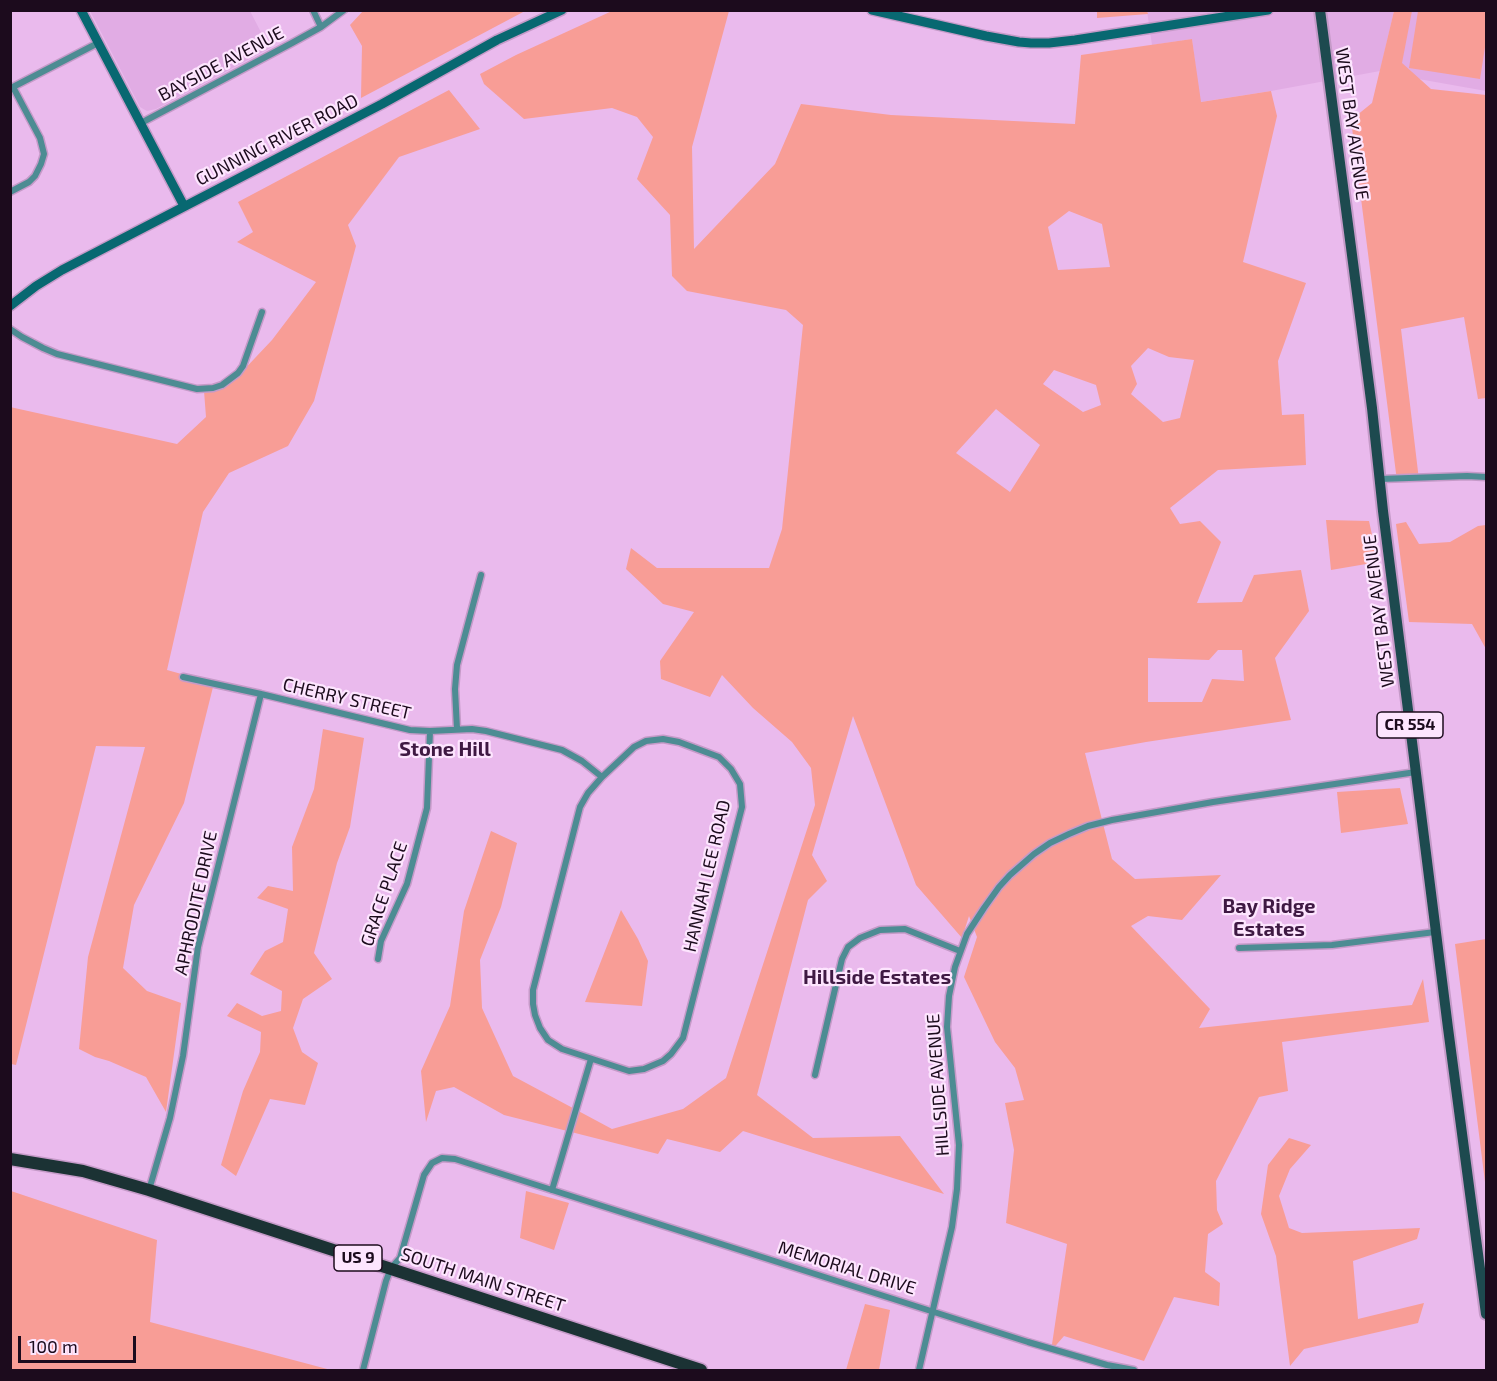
<!DOCTYPE html>
<html>
<head>
<meta charset="utf-8">
<style>
  body { margin:0 }
  #map { position:relative; width:1497px; height:1381px; overflow:hidden; background:#eabaed; font-family:"Exo 2",sans-serif }
  canvas { display:block }
  .frame { position:absolute; inset:0; border:12px solid #1c0b1d; pointer-events:none }
  .scale { position:absolute; left:18px; top:1336px; width:118px; height:27px; box-sizing:border-box; border:3px solid #1c0b1d; border-top:0; padding-left:8px; font-size:18px; line-height:21px; white-space:nowrap; color:#1c0b1d; -webkit-text-stroke:4px #fde5fe; paint-order:stroke }
</style>
</head>
<body>
<div id="map">
<canvas width="1497" height="1381"></canvas>
<div class="frame"></div>
<div class="scale">100 m</div>
</div>
<script>
const g = document.querySelector('canvas').getContext('2d');
g.lineJoin = 'round';
function fillPath(path, color) { g.fillStyle = color; g.fill(path, 'evenodd'); }
const toPath = rows => new Path2D(rows.map(r => 'M' + r).join(''));
function strokePath(path, color, width, dash) { g.strokeStyle = color; g.lineWidth = width; g.lineCap = dash ? 'butt' : 'round'; g.setLineDash(dash || []); g.stroke(path); }
function label(font, color, halo, rows, align = 'center') {
  g.font = font + ' "Exo 2",sans-serif'; g.lineWidth = 4.5; g.setLineDash([]); g.textBaseline = 'middle'; g.strokeStyle = halo; g.fillStyle = color; for (const [text, x, y, turn = 0] of rows) {
    g.save(); g.translate(x, y); g.rotate((+turn || 0) * Math.PI / 180); g.textAlign = isNaN(turn) ? turn : align; if (halo) g.strokeText(text, 0, 0); g.fillText(text, 0, 0); g.restore();
  }
}
const built = toPath([
  [90,11,250,11,266,42,272,47,156,109,147,111,140,107],
  [1147,11,1394,11,1380,71,1271,91,1200,102,1192,39,1152,45],
  [1406,11,1486,11,1486,91,1396,75]
]);
const green = toPath([
  [363,11,363,10,525,11,361,98,362,46,350,25],
  [612,11,729,11,692,147,694,249,775,164,801,104,891,115,1075,124,1081,55,1192,39,1201,102,1271,91,1277,116,1243,262,1306,283,1278,361,1282,415,1304,414,1306,465,1218,470,1170,508,1180,524,1200,521,1221,542,1197,603,1242,602,1254,575,1301,570,1309,611,1275,658,1291,720,1146,742,1085,753,1112,859,1135,879,1221,875,1182,920,1148,916,1131,926,1210,1009,1199,1028,1412,1005,1423,979,1429,1022,1282,1042,1288,1091,1259,1097,1216,1181,1217,1210,1223,1224,1208,1234,1205,1272,1220,1283,1219,1306,1174,1297,1144,1361,1064,1336,1051,1351,1067,1244,1006,1223,1014,1150,1005,1103,1024,1100,1015,1068,995,1042,964,977,977,937,969,916,962,938,916,885,853,716,812,855,827,881,808,900,757,1095,813,1138,900,1136,944,1194,743,1131,720,1152,667,1139,658,1154,504,1115,454,1087,436,1091,426,1122,421,1071,450,1006,464,911,491,831,517,843,501,907,480,960,482,1008,513,1076,612,1129,683,1109,726,1078,815,805,811,768,792,742,753,708,722,675,710,697,661,679,660,661,694,612,663,604,626,569,631,548,657,568,769,568,782,529,803,325,786,310,687,291,672,276,670,215,637,179,653,137,637,117,612,108,524,119,484,84,480,74,516,55],
  [1069,211,1102,224,1110,267,1058,270,1048,227],
  [1148,348,1169,357,1194,360,1180,418,1163,422,1131,394,1137,384,1131,366],
  [1054,370,1096,385,1101,405,1083,412,1043,384],
  [996,409,1040,445,1010,492,956,453],
  [1218,650,1242,650,1244,681,1212,679,1202,702,1148,702,1148,658,1209,660],
  [1097,11,1147,11,1148,14,1097,18],
  [1394,11,1412,11,1402,63,1431,89,1486,95,1486,398,1478,399,1464,317,1401,329,1419,480,1397,481,1351,120,1372,103],
  [1418,11,1486,11,1486,41,1480,79,1409,68],
  [449,90,480,129,399,157,348,225,356,246,314,401,288,446,229,473,203,512,167,670,214,683,184,803,134,905,123,968,147,991,181,1003,166,1112,146,1077,109,1061,95,1057,79,1049,88,957,145,747,96,746,16,1065,11,1064,10,407,177,444,206,417,204,391,238,376,272,340,316,282,237,242,253,232,238,202],
  [1326,520,1369,521,1378,562,1331,570],
  [1406,522,1419,544,1450,542,1478,526,1486,525,1486,649,1472,624,1409,622,1396,524],
  [323,729,364,738,350,827,337,863,314,953,332,979,303,999,293,1028,302,1052,318,1063,305,1105,270,1099,236,1176,221,1165,243,1091,260,1052,261,1032,227,1016,237,1003,262,1016,281,1011,282,991,250,974,265,951,283,942,288,909,257,898,268,886,293,891,292,847,314,789],
  [1400,788,1408,824,1341,833,1337,792],
  [621,910,638,939,648,961,642,1006,585,1002],
  [1486,939,1486,1182,1485,1182,1455,944],
  [1289,1138,1311,1145,1290,1169,1279,1196,1289,1228,1302,1233,1420,1228,1417,1239,1353,1261,1358,1319,1424,1303,1418,1323,1304,1349,1290,1366,1276,1256,1261,1214,1268,1165],
  [11,1191,157,1240,150,1322,331,1370,11,1370],
  [526,1191,569,1203,554,1250,520,1238],
  [865,1304,890,1310,879,1370,846,1370]
]);
const street = toPath([
  [313,10,321,27],
  [11,88,98,43],
  [141,123,292,43,321,27,344,10],
  [10,192,29,182,35,176,41,164,44,154,40,138,13,87],
  [10,329,22,337,43,348,57,354,197,389,213,388,222,385,238,373,243,366,262,312],
  [1380,479,1467,476,1486,477],
  [183,677,261,694,410,730,430,731,472,729,486,731,562,750,582,761,602,777],
  [457,729,455,689,457,665,481,575],
  [663,739,679,742,719,757,731,769,740,784,742,807,683,1038,671,1054,663,1061,644,1069,629,1071,562,1049,548,1040,540,1028,535,1015,533,1004,533,990,580,807,588,793,602,777,634,747,646,741,663,739],
  [1239,948,1332,945,1435,932],
  [378,959,381,941,407,884,427,808,430,731],
  [815,1075,842,959,848,947,860,938,880,930,905,929,960,951],
  [149,1190,170,1118,183,1056,198,947,261,694],
  [552,1190,591,1059],
  [363,1370,386,1281,391,1268,400,1258,424,1175,432,1163,442,1158,455,1159,1028,1342,1107,1365,1134,1370],
  [919,1370,952,1227,957,1189,959,1145,947,1027,949,996,955,967,967,934,984,908,999,887,1010,875,1034,854,1050,843,1069,834,1088,826,1112,820,1213,802,1416,772]
]);
const secondary = toPath([
  [81,10,184,206],
  [872,10,986,36,1019,42,1031,43,1049,43,1075,40,1268,10],
  [10,306,36,286,62,270,382,104,497,40,562,10]
]);
const primary = toPath([
  [1320,10,1372,408,1383,511,1448,1028,1486,1314]
]);
const highway = toPath([
  [10,1159,83,1171,149,1190,701,1370]
]);
const shields = [
  [1410,725,66],
  [358,1258,48]
];
const shieldNames = [
  ["CR 554",1410,725],
  ["US 9",358,1258]
];
const streetNames = [
  ["BAYSIDE AVENUE",221,64,-28],
  ["WEST BAY AVENUE",1352,124,82],
  ["GUNNING RIVER ROAD",277,140,-27],
  ["WEST BAY AVENUE",1379,611,-97],
  ["CHERRY STREET",347,699,13],
  ["HANNAH LEE ROAD",707,876,-77],
  ["GRACE PLACE",384,894,-71],
  ["APHRODITE DRIVE",196,903,-78],
  ["HILLSIDE AVENUE",938,1085,-94],
  ["MEMORIAL DRIVE",847,1268,17],
  ["SOUTH MAIN STREET",483,1280,18]
];
const neighbourhoodNames = [
  ["Stone Hill",445,749],
  ["Bay Ridge",1269,906],
  ["Estates",1269,929],
  ["Hillside Estates",877,977]
];
fillPath(built, '#e1ace4');
fillPath(green, '#f89d96');
strokePath(street, '#c59ac8', 9);
strokePath(secondary, '#c59ac8', 12);
strokePath(primary, '#c59ac8', 14);
strokePath(highway, '#c59ac8', 15);
strokePath(street, '#4d8c93', 6);
strokePath(secondary, '#086871', 9);
strokePath(primary, '#1d4a4f', 10);
strokePath(highway, '#1b3234', 12);
for (const [x, y, w] of shields) { const box = new Path2D(); box.roundRect(x - w / 2, y - 13, w, 26, 4.5); g.fillStyle = '#fde5fe'; g.fill(box); strokePath(box, '#1c0b1d', 1.5); }
label('bold 16px', '#1c0b1d', null, shieldNames);
label('18px', '#1c0b1d', '#fde5fe', streetNames);
label('bold 20px', '#3f1943', '#fde5fe', neighbourhoodNames);
</script>
</body>
</html>
